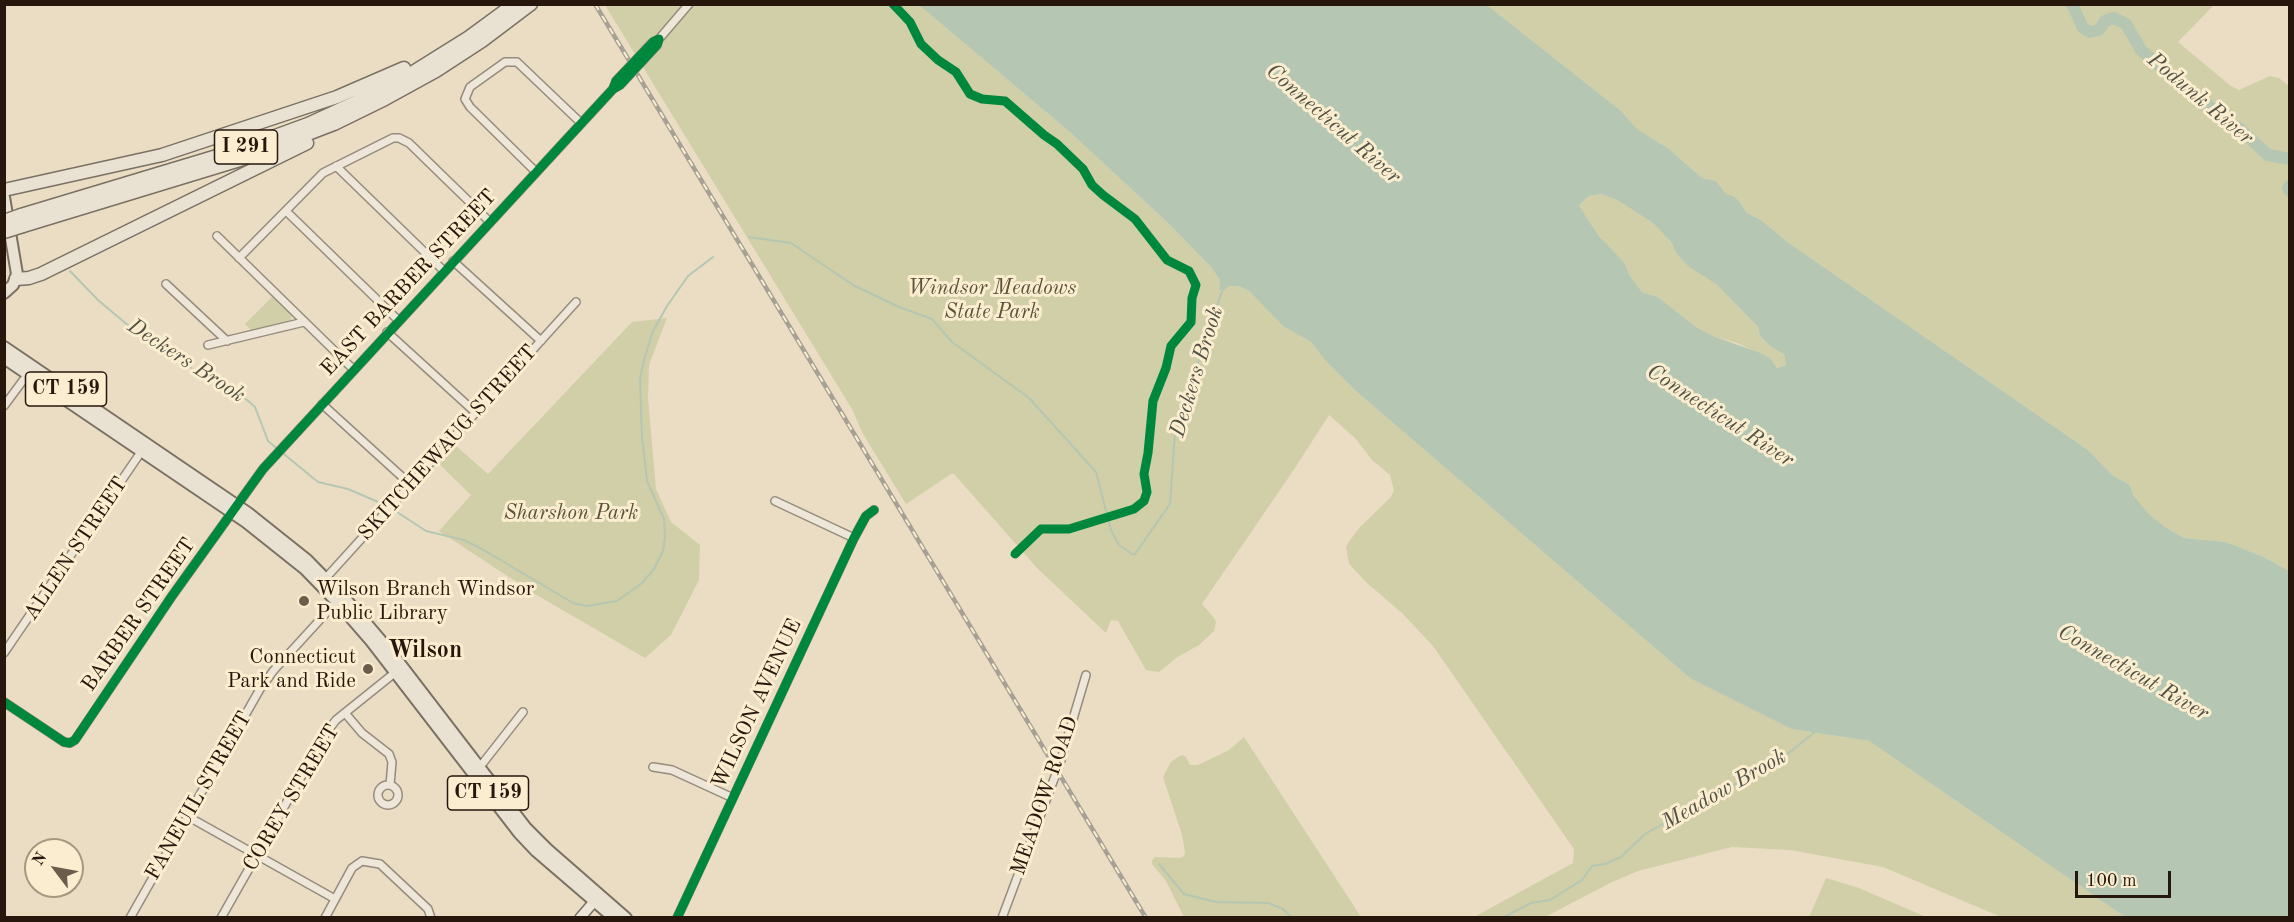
<!DOCTYPE html>
<html>
<head>
<meta charset="utf-8">
<style>
  body { margin:0 }
  #map { position:relative; width:2294px; height:922px; overflow:hidden; background:#eaddc4; font-family:"Old Standard TT",serif }
  canvas { display:block }
  .frame { position:absolute; inset:0; border:6px solid #26160c; pointer-events:none }
  .north { position:absolute; left:24px; top:838px; width:60px; height:60px; box-sizing:border-box; background:#fbedcf; border:2px solid #a69781; border-radius:50%; rotate:302deg; font-size:16px; font-weight:700; line-height:24px; text-align:center; color:#26160c }
  .north::after { content:''; display:block; margin:auto; width:21px; height:27px; background:#6b5c4c; clip-path:polygon(50% 0,100% 100%,50% 72%,0 100%) }
  .scale { position:absolute; left:2075px; top:871px; width:96px; height:27px; box-sizing:border-box; border:3px solid #26160c; border-top:0; padding-left:8px; font-size:18px; line-height:21px; white-space:nowrap; color:#26160c; -webkit-text-stroke:4px #fbedcf; paint-order:stroke }
</style>
</head>
<body>
<div id="map">
<canvas width="2294" height="922"></canvas>
<div class="frame"></div>
<div class="north">N</div>
<div class="scale">100 m</div>
</div>
<script>
const g = document.querySelector('canvas').getContext('2d');
g.lineJoin = 'round';
function fillPath(path, color) { g.fillStyle = color; g.fill(path, 'evenodd'); }
const toPath = rows => new Path2D(rows.map(r => 'M' + r).join(''));
function strokePath(path, color, width, dash) { g.strokeStyle = color; g.lineWidth = width; g.lineCap = dash ? 'butt' : 'round'; g.setLineDash(dash || []); g.stroke(path); }
function label(font, color, halo, rows, align = 'center') {
  g.font = font + ' "Old Standard TT",serif'; g.lineWidth = 6; g.setLineDash([]); g.textBaseline = 'middle'; g.strokeStyle = halo; g.fillStyle = color; for (const [text, x, y, turn = 0] of rows) {
    g.save(); g.translate(x, y); g.rotate((+turn || 0) * Math.PI / 180); g.textAlign = isNaN(turn) ? turn : align; if (halo) g.strokeText(text, 0, 0); g.fillText(text, 0, 0); g.restore();
  }
}
const green = toPath([
  [605,5,919,5,1072,134,1170,225,1210,266,1220,280,1219,289,1224,291,1229,286,1238,286,1249,291,1283,326,1311,342,1357,392,1691,679,1791,729,1869,741,2125,917,2001,917,1883,867,1790,850,1732,847,1638,871,1612,882,1545,917,1474,917,1573,863,1574,849,1433,646,1402,613,1367,583,1349,564,1346,547,1350,540,1361,526,1390,498,1394,491,1390,475,1372,460,1356,439,1329,415,1295,468,1202,604,1214,618,1216,622,1214,631,1199,645,1176,658,1159,672,1146,670,1118,621,1111,620,1106,633,1038,569,954,474,951,474,906,504,863,434,852,409],
  [1487,5,2214,5,2178,42,2231,86,2239,90,2270,76,2279,78,2289,86,2289,571,2264,557,2226,542,2184,538,2165,527,2149,514,2133,495,2130,485,2112,475,2088,450,1789,243,1761,220,1747,213,1739,201,1726,194,1716,181,1702,178,1668,148,1637,129,1620,110],
  [1601,194,1617,200,1653,223,1671,242,1676,253,1716,284,1758,327,1760,336,1771,347,1784,354,1786,365,1777,368,1770,358,1737,343,1713,336,1696,327,1658,297,1642,292,1630,276,1624,262,1598,235,1579,205,1589,196],
  [273,296,292,314,291,320,252,331,245,324],
  [667,318,649,365,648,398,656,489,671,522,700,545,699,580,671,635,645,658,535,594,439,531,471,495,439,464,456,446,488,474,632,322],
  [1244,737,1361,917,1184,917,1166,881,1152,864,1152,860,1155,857,1180,858,1184,856,1185,852,1182,835,1163,777,1171,762,1178,757,1182,755,1186,757,1190,765,1198,765,1229,750],
  [1826,878,1859,888,1926,917,1809,917]
]);
const water = toPath([
  [919,5,1487,5,1620,110,1637,129,1668,148,1702,178,1716,181,1726,194,1733,196,1739,201,1747,213,1761,220,1789,243,2088,450,2112,475,2130,485,2133,495,2149,514,2165,527,2184,538,2226,542,2264,557,2289,571,2289,917,2125,917,1869,741,1791,729,1691,679,1357,392,1326,361,1311,342,1283,326,1249,291,1238,286,1229,286,1224,291,1219,289,1220,280,1210,266,1170,225,1072,134],
  [1601,194,1617,200,1653,223,1671,242,1676,253,1688,266,1716,284,1758,327,1760,336,1771,347,1784,354,1786,365,1777,368,1770,358,1758,352,1713,336,1696,327,1658,297,1642,292,1630,276,1624,262,1598,235,1579,205,1589,196]
]);
const stream = toPath([
  [749,237,791,243,853,285,899,307,932,319,952,342,1029,398,1096,472,1111,530,1119,545,1132,554,1135,554,1170,504,1175,432,1223,288],
  [70,271,98,300,130,327,184,364,247,400,255,407,268,441,318,482,348,489,385,505],
  [397,512,426,531,464,540,482,549,573,603,586,606,617,601,642,583,654,569,663,551,665,537,664,519,647,481,642,437,640,379,644,360,653,331,667,306,688,276,713,257],
  [1159,864,1184,894,1216,902,1268,903,1283,909,1292,918],
  [1502,918,1531,903,1550,900,1582,880,1592,866,1605,864,1621,857,1645,834,1705,800,1718,797,1743,778,1776,763,1815,732]
]);
const river = toPath([
  [2072,4,2083,28,2090,32,2099,30,2105,21,2114,18,2126,24,2141,50,2173,78,2206,103,2226,122,2239,128,2268,155,2290,159],
  [2290,186,2288,188,2290,191]
]);
const street = toPath([
  [659,39,689,4],
  [336,166,444,271],
  [536,172,470,107,465,99,470,87,505,62,517,62,581,123],
  [286,211,398,320],
  [217,236,353,369],
  [239,258,323,173,393,138,399,138,409,143,490,222],
  [453,261,541,341],
  [166,284,227,341],
  [387,332,476,413],
  [208,345,304,322],
  [322,404,411,485],
  [4,406,30,371],
  [775,501,854,538],
  [324,580,576,302],
  [4,653,143,449],
  [4,702,64,742,70,743,75,740,172,596,263,469,613,89,616,81,653,42,659,39,657,45,620,85,613,89],
  [345,713,362,733,389,754,392,762,390,785],
  [653,767,672,770,733,798],
  [479,768,523,712],
  '378 795a10 10 0 1 1 20 0a10 10 0 1 1-20 0Z',
  [187,816,335,899],
  [130,918,260,689,274,670,338,600],
  [221,918,326,733,336,720,397,671],
  [325,918,352,868,362,861,380,864,428,909,431,918],
  [677,918,854,538,866,516,874,510],
  [1002,918,1060,763,1086,675]
]);
const secondary = toPath([
  [580,918,598,897]
]);
const primary = toPath([
  [4,197,17,274,13,285,4,293],
  [4,347,248,513,307,560,348,602,394,656,526,828,547,849,626,918],
  [4,358,246,522,305,569,338,603,371,641,519,833,536,851,614,918]
]);
const highway = toPath([
  [4,190,162,155,337,97,404,68],
  [21,215,237,150,308,124,356,102,413,72,469,37,514,4],
  [23,226,243,159,334,124,385,99,436,71,482,41,531,4],
  [16,279,29,278,41,274,307,143]
]);
const rail = toPath([
  [595,4,1146,918]
]);
const highwayBridge = toPath([
  [4,221,21,215],
  [4,232,23,226]
]);
const cycleway = toPath([
  [893,4,910,22,921,44,938,60,956,72,970,94,982,99,1005,101,1044,135,1057,144,1083,169,1092,185,1103,195,1135,219,1167,260,1189,271,1196,285,1192,298,1191,322,1171,346,1166,368,1153,401,1148,453,1144,474,1147,492,1144,501,1134,509,1069,529,1041,529,1015,554],
  [4,702,64,742,70,743,75,740,172,596,263,469,613,89,616,81,653,42,659,39,657,45,620,85,613,89],
  [677,918,854,538,866,516,874,510]
]);
const markers = [
  [304,601,6,"#6b5c4c"],
  [368,669,6,"#6b5c4c"]
];
const shields = [
  [246,147,63],
  [66,389,81],
  [488,793,81]
];
const shieldNames = [
  ["I 291",246,147],
  ["CT 159",66,389],
  ["CT 159",488,793]
];
const streetNames = [
  ["EAST BARBER STREET",409,283,-47],
  ["SKITCHEWAUG STREET",448,443,-48],
  ["ALLEN STREET",76,549,-56],
  ["BARBER STREET",139,615,-55],
  ["WILSON AVENUE",757,704,-65],
  ["FANEUIL STREET",199,796,-60],
  ["MEADOW ROAD",1045,796,-71],
  ["COREY STREET",292,798,-59]
];
const parkNames = [
  ["Windsor Meadows",992,288],
  ["State Park",992,312],
  ["Sharshon Park",571,513]
];
const poiNames = [
  ["Wilson Branch Windsor",316,589],
  ["Public Library",316,613],
  ["Connecticut",356,657,"right"],
  ["Park and Ride",356,681,"right"]
];
const waterNames = [
  ["Podunk River",2200,99,40],
  ["Connecticut River",1333,124,41],
  ["Deckers Brook",186,361,33],
  ["Deckers Brook",1197,372,-73],
  ["Connecticut River",1720,416,33],
  ["Connecticut River",2133,673,30],
  ["Meadow Brook",1724,790,-30]
];
const quarterNames = [
  ["Wilson",425,651]
];
fillPath(green, '#d0cfa7');
fillPath(water, '#b5c7b2');
strokePath(stream, '#b5c7b2', 2);
strokePath(river, '#b5c7b2', 12);
strokePath(street, '#958c7c', 10);
strokePath(secondary, '#7a7163', 12);
strokePath(primary, '#7a7163', 14);
strokePath(highway, '#7a7163', 15);
strokePath(street, '#ede6d9', 7);
strokePath(secondary, '#ede6d9', 9);
strokePath(primary, '#e9e2d3', 10);
strokePath(highway, '#e9e2d3', 12);
strokePath(rail, '#a6a095', 4.5);
strokePath(rail, '#fbedcf', 2, [7]);
strokePath(highwayBridge, '#7a7163', 15, []);
strokePath(highwayBridge, '#e9e2d3', 12);
strokePath(cycleway, '#00873e', 9);
for (const [x, y, r, color] of markers) { const dot = new Path2D(); dot.arc(x, y, r, 0, 2 * Math.PI); g.fillStyle = color; g.fill(dot); strokePath(dot, '#fbedcf', 2); }
for (const [x, y, w] of shields) { const box = new Path2D(); box.roundRect(x - w / 2, y - 17, w, 34, 4.5); g.fillStyle = '#fbedcf'; g.fill(box); strokePath(box, '#26160c', 1.5); }
label('bold 20px', '#26160c', null, shieldNames);
label('21px', '#26160c', '#fbedcf', streetNames);
label('italic 21px', '#5a533a', '#fbedcf', parkNames);
label('21px', '#26160c', '#fbedcf', poiNames, 'left');
label('italic 22px', '#505144', '#fbedcf', waterNames);
label('bold 24px', '#26160c', '#fbedcf', quarterNames);
</script>
</body>
</html>
